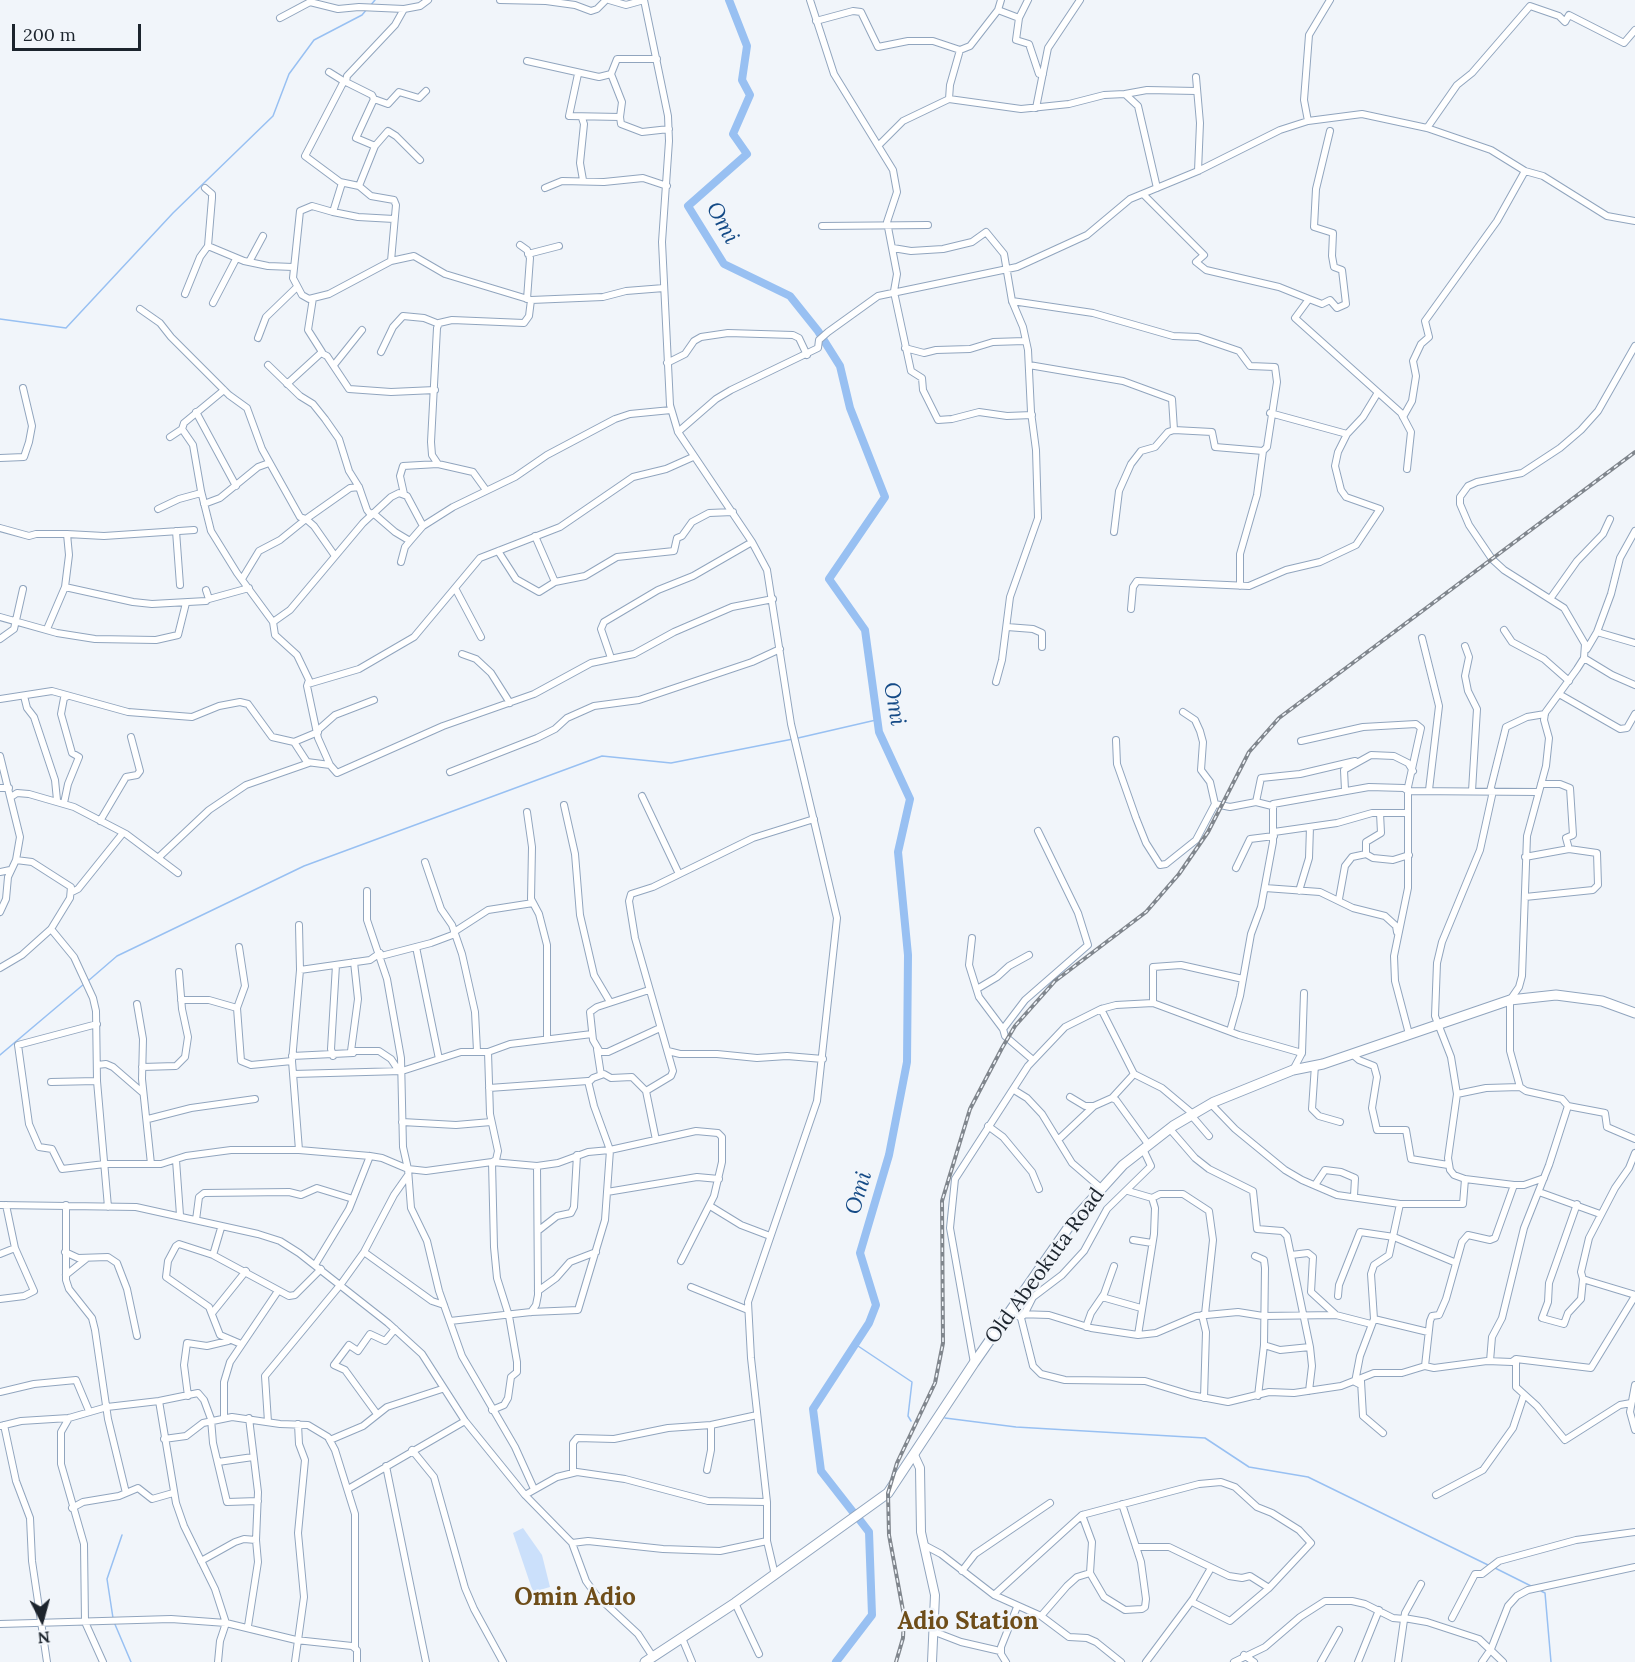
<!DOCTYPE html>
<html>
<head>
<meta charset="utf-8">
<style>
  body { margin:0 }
  #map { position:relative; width:1635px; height:1662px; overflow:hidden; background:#f1f5fa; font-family:Lora,serif }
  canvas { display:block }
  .north { position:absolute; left:12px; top:1590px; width:60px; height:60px; -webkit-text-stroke:4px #f1f5fa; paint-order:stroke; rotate:174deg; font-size:16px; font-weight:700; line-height:24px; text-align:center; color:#1c242d }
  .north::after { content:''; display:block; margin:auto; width:21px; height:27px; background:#1c242d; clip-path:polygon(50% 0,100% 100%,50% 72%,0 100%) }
  .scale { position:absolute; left:12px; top:24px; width:129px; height:27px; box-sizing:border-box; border:3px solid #1c242d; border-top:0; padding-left:8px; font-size:18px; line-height:21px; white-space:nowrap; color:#1c242d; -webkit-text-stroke:4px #f1f5fa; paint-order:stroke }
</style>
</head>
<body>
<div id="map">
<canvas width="1635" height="1662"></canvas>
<div class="north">N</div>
<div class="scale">200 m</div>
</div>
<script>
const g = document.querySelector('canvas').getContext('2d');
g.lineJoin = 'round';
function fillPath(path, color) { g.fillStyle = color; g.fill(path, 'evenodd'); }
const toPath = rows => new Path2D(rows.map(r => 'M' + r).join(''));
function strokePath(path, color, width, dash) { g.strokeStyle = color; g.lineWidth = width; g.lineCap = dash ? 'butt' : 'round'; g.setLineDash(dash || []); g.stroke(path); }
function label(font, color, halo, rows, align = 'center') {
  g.font = font + ' Lora,serif'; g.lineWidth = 5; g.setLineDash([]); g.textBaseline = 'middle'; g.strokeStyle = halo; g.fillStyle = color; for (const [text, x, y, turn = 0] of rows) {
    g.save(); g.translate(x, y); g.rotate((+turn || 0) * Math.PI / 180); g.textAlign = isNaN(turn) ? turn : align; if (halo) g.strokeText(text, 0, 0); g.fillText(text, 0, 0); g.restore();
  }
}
const green = toPath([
  [523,1528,542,1555,550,1587,533,1592,513,1533]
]);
const stream = toPath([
  [370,6,375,0],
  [0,319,66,328,173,213,273,116,289,74,314,40,362,15,367,9],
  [798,738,876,720],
  [88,981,117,956,304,866,602,756,671,763,793,739],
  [0,1055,84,984],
  [855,1344,912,1382,908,1416,911,1421],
  [945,1418,1016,1427,1205,1438,1249,1467,1308,1477,1488,1565],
  [1495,1568,1531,1586],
  [1541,1591,1545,1593,1551,1662],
  [113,1618,107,1579,122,1535],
  [114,1622,131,1662]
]);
const river = toPath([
  [729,0,747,46,742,80,750,95,733,134,747,154,688,206,724,264,790,296,818,331,840,366,850,408,885,497,829,579,865,630,879,732,910,799,898,852,908,955,907,1062,889,1155,860,1253,876,1305,869,1323,813,1409,821,1471,853,1512],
  [836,1662,872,1615,869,1532,859,1519]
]);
const minor = toPath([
  [500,0,546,1,575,5,591,11,597,9,606,0],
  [609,0,626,5,644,0],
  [644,0,668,116,669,141,662,242,670,405,678,432,752,542,767,570,791,724,837,918,817,1101,748,1302,751,1358,767,1502,767,1541,775,1575],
  [810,0,834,74,893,170,897,192,887,222,897,274,894,291],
  [998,10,1001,0],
  [280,18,310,2,338,9,359,7,404,9],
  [1019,18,1028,0],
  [816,21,853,11,861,12,878,47,908,41,933,41,960,50,950,85,949,99],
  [960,50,970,46,998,10,1019,18,1016,40,1029,44,1039,74,1043,74],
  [527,61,599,77,611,74,617,59,657,59],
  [329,72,345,82],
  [578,74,569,116,620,117,621,124,642,132,669,129],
  [611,74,622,102,620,117],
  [1196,77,1200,123,1198,171],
  [344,81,305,156,340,182,359,186,371,196,394,200,396,205,391,261],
  [1125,94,1147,90,1196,91],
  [374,99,388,104,399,92,419,98,426,91],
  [1036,108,1048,48,1080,0],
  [582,118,584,124,580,163,583,180],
  [1308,121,1304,100,1309,35,1330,0],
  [1427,128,1457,85,1472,73,1530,6,1559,16,1565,22,1569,15,1624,43,1635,30],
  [1330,131,1316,189,1314,227,1333,233,1332,256,1334,267,1342,270,1346,304,1337,308,1330,300,1322,304,1309,299,1295,318,1401,413,1411,432,1407,469],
  [879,145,903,121,949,99,1021,109,1069,104,1104,95,1125,94,1138,106,1157,188],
  [375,146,388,131,396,136,420,160],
  [342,183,333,212,312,206,300,211,293,278,302,295,309,299,329,294,391,261,414,256,445,274,531,300,603,297,626,291,664,288],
  [359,186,375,146,356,138,374,99,372,95,346,82,347,76,395,25,404,9,420,6,428,0],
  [205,188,212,194,212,198,208,246],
  [545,188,562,181,604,182,643,178,667,186],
  [1143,194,1204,255,1196,262,1206,270,1279,287,1309,299],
  [333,212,358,217,394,219],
  [822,226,928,225],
  [520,245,527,250,530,258,527,299],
  [893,248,911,251,943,249,972,242,986,232,1004,254,1012,301,1023,327,1028,350,1031,412,1036,450,1038,518,1010,597,1002,660,996,682],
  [528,254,559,246],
  [249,262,263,236],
  [894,292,911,371,922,378,923,390,938,420,952,419,979,412,1007,416,1032,415],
  [185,294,200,257,208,246,244,261,268,266,293,267],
  [1012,301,1093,313,1173,336,1198,337,1239,351,1250,366,1275,367,1277,382,1267,447,1263,451,1215,447,1212,432,1174,430,1172,399,1123,381,1029,365],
  [213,303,236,259],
  [140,309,160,323,171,337,229,395,247,408,262,449,300,517,306,519,350,488,359,487],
  [258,338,266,317,297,287],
  [905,348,924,353,936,350,970,349,993,342,1025,341],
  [381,352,393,327,403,316,424,318,439,324],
  [321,353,327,356,349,389,391,392,435,390],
  [667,363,685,354,694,341,701,337,728,333,793,335,799,338,807,355],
  [268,365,300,396,313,404,325,419,339,439,349,471,359,487,367,510,371,515],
  [334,365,362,330],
  [287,384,322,352,308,330,313,298],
  [196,412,236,486],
  [1270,413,1347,434,1363,417,1377,394],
  [1403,417,1412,401,1416,376,1413,361,1421,344,1429,337,1425,321,1497,221,1525,171],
  [182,429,184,423,224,390],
  [678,432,716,399,731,390,818,348,819,340,828,332,878,296,1017,267,1087,235,1130,199,1198,171,1280,130,1308,121,1362,114,1427,128,1491,150,1525,171,1543,176,1607,216,1635,221],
  [170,437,182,429,193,445,201,491,211,531,237,573,273,622],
  [0,458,24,457,29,442,32,426,23,388],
  [486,490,473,472,438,464,432,455,431,442,437,328,439,323,452,320,524,323,529,316,531,300],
  [404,494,400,476,403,466,438,464],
  [204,504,220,498,258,467,269,463],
  [158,509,179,499,201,493],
  [373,513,395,532,410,541,423,526,453,507,515,477,547,455,615,419,630,414,671,410],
  [423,526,407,496,399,493,391,497,363,523,290,610,273,622,275,635,297,655,309,680,307,686,318,738,330,765,337,773,443,726,534,694,591,663,634,654,674,632,732,607,773,599],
  [0,528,29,536,36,534,67,534],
  [194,530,104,536,67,534,69,555,65,587,133,602,152,604,206,601],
  [176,531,180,585],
  [1114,532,1119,491,1131,464,1141,451,1155,447,1168,432,1174,430],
  [535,536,555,582],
  [498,551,516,579,539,592,555,582,585,576,617,557,674,551,677,538,682,536,692,522,709,513,733,512],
  [401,562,405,547,410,541],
  [242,579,259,551,280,540,306,519,314,526,335,556],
  [1240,586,1240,554,1257,495,1263,451],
  [455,588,481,637],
  [206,590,209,599,249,588],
  [1550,599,1577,561,1603,534,1610,519],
  [1131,609,1133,587,1137,581,1249,586,1286,570,1320,562,1356,545,1380,509,1346,497,1341,490,1335,466,1338,452,1347,434],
  [0,617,57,633,95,639,156,640,178,635,186,603],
  [1007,627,1033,629,1042,633,1042,647],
  [47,629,65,587],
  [1504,630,1512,642,1544,659,1569,681],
  [1597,632,1635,643],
  [1422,638,1439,706,1429,790],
  [0,639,14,629,23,589],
  [1465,646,1469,657,1465,676,1468,691,1477,709,1472,791],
  [1587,649,1597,632,1611,594,1620,558,1635,531],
  [462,654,476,659,491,673,510,703],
  [611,658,601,629,604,622,658,590,693,576,752,542],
  [1584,658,1612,675,1635,685],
  [308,684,359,669,414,637,480,558,560,527,633,477,666,469,693,457],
  [1559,694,1620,729,1627,728,1635,714],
  [24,696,27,708,34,717,55,780,57,800],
  [0,699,52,691,128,712,192,717,219,706,240,702,248,704,272,737,294,742,307,762,330,765],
  [1183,712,1195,720,1200,731,1203,742,1201,770,1210,782,1215,804,1230,807,1256,802,1272,806],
  [318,730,335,715,374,700],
  [1116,740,1117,764,1136,818,1146,843,1160,865,1166,864,1196,840,1215,804],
  [1301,741,1363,727,1416,724,1421,728,1408,787,1408,888,1394,956,1395,981,1409,1034],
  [294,742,318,732],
  [0,756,20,837,16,860],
  [450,772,537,738,555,729,567,718,594,706,639,700,752,662,780,649],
  [0,788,9,788],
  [1345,790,1344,770,1371,755,1394,756,1408,763,1413,771],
  [1490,791,1506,727,1527,717,1545,714],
  [642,796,679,874],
  [11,797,17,793,29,794,74,807,126,834,178,873],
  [1256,802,1261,778,1300,774,1355,761],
  [64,803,68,784,79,757,72,753,61,714,64,698,68,696],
  [564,805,575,854,580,915,594,975,610,1002],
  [527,812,532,847,531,899,539,914,547,945,547,1039],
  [100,821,126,777,137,775,140,771,131,737],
  [1274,832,1337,823,1372,813,1407,813],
  [1366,854,1373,858,1393,860,1409,855],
  [1525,857,1569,849],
  [158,858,209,810,246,785,309,763],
  [425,862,441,909,452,925,462,954,475,1012,477,1051],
  [1236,868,1250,839,1274,836],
  [0,872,10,870],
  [1265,888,1320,892,1353,908,1385,916,1396,926,1397,932],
  [367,891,367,920,387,979,401,1058,403,1147,408,1169,411,1208,427,1241,439,1291,462,1356,515,1447,534,1489],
  [1299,891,1309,858,1310,827],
  [72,892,78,889,123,833],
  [1525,897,1593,890,1598,885,1597,853,1569,849,1566,838,1573,835,1570,788,1560,784,1541,784],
  [1339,899,1345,866,1352,857,1366,854,1366,842,1381,833,1380,813],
  [0,912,6,899,8,877,16,860,32,862,71,887,70,898,51,929,74,957,93,998,96,1011,97,1081,108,1207],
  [454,932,488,910,533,903],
  [972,938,969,965,979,997,1003,1029,1005,1036,1033,1060],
  [239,947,245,986,237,1008,241,1061,251,1065,292,1061],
  [416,947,439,1059],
  [381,956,431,943,455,934],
  [354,962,358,999,351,1051,379,1051,391,1059,399,1071],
  [0,968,22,955,51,929],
  [300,970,370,960,380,953],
  [977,989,997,977,1009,966,1029,955],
  [649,990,597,1007,590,1012,593,1040,600,1052,608,1052,660,1028],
  [181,1000,209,1000,237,1008],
  [1153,1003,1153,967,1181,965,1243,979],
  [137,1004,143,1039,142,1079,151,1164],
  [1101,1009,1134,1074,1162,1088,1193,1114],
  [97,1024,18,1045,29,1124,39,1147,52,1149,62,1169,105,1164,161,1164,186,1156,231,1150,299,1150,370,1156,382,1158,408,1169,426,1171,492,1162,537,1166,558,1163,588,1152,610,1150,696,1131,718,1133,722,1137,722,1162,714,1196,681,1261],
  [1003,1029,1025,1000,1088,945,1078,913,1038,831],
  [1230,1031,1240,996,1251,934,1261,907,1273,842,1273,804,1369,787,1404,788,1408,791,1538,792],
  [597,1049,601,1075],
  [668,1051,680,1054,717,1054,757,1058,787,1056,823,1059],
  [488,1052,490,1114,498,1151,496,1160,492,1162,494,1247,497,1278,509,1316,517,1362,517,1372,511,1377,508,1398,504,1405,492,1410],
  [1302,1053,1304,993],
  [1352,1054,1359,1060,1374,1066,1377,1077,1372,1108,1377,1130,1406,1130,1411,1159,1448,1165],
  [292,1056,353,1053],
  [333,1056,331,1049,336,965],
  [97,1065,106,1064,113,1067,143,1093],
  [1315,1065,1312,1109,1319,1116,1340,1122],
  [142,1067,176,1066,185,1057,188,1037,182,1009,179,972],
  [293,1074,402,1071,461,1052,488,1052,510,1044,592,1034],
  [51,1082,97,1081],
  [589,1082,593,1078,604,1074,611,1078,632,1077,646,1091],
  [1520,1087,1510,1051,1510,1000,1519,987,1522,976,1527,836,1546,766,1549,738,1544,720,1545,713,1577,669,1584,658,1585,644,1564,608,1504,570,1492,559,1469,525,1460,504,1460,497,1468,486,1477,482,1522,473,1560,448,1581,430,1598,411,1635,346],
  [1014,1090,1027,1098,1042,1114,1072,1163,1101,1188],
  [1457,1094,1486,1088,1520,1087,1526,1091,1562,1099,1568,1106,1605,1113,1607,1127,1635,1139],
  [1070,1097,1085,1106,1094,1106,1112,1098,1116,1100,1148,1144],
  [1112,1098,1134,1074],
  [1211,1104,1235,1129,1285,1170,1302,1180,1337,1195,1400,1204,1463,1204,1465,1179],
  [1191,1115,1209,1136],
  [148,1119,191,1108,255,1099],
  [402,1122,456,1125,491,1122],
  [988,1126,1003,1137,1032,1172,1039,1189],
  [1169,1128,1195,1158,1209,1169,1253,1191,1257,1229,1282,1231,1287,1236,1310,1347,1312,1366,1309,1391],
  [1059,1139,1094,1106],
  [656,1140,646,1091,671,1076,673,1071,635,938,629,901,631,894,653,887,753,838,814,819],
  [299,1150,292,1061,300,970,299,925],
  [1635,1153,1629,1168,1615,1188,1589,1238,1581,1272,1583,1279,1589,1281,1635,1295],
  [176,1160,180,1215],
  [1315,1185,1325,1170,1341,1172,1355,1178,1354,1196],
  [1514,1185,1524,1185,1544,1178],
  [1128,1191,1152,1198,1155,1208,1154,1234,1138,1335],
  [607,1192,697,1177,719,1179],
  [1539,1192,1600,1214],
  [1152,1198,1160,1194,1183,1194,1209,1211,1213,1240,1205,1314],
  [1577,1204,1549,1283,1548,1302,1542,1318,1564,1324,1568,1313,1581,1299,1583,1279],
  [0,1205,136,1207,258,1234,280,1241,299,1253,388,1323,422,1354,465,1421,525,1495,572,1543,586,1581,596,1595,638,1634,653,1657],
  [66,1205,66,1280,69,1289,92,1318,95,1330,108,1419,126,1493],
  [710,1206,741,1225,770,1236],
  [196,1220,199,1197,204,1193,289,1192,301,1195,317,1188,353,1199],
  [539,1230,557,1216,571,1213,574,1207,577,1155],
  [1133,1240,1152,1243],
  [65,1252,78,1258,108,1257,117,1263,127,1289,137,1336],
  [364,1252,432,1301,444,1305],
  [0,1254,15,1248],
  [213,1255,221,1228],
  [1291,1255,1308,1253,1313,1257,1311,1292,1335,1314],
  [1255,1256,1264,1260,1265,1268,1264,1345,1258,1396],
  [315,1265,349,1209,370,1156],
  [66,1275,86,1259],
  [691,1287,748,1310],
  [538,1291,556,1278,570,1262,596,1252],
  [1338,1296,1339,1285,1360,1232,1394,1237,1454,1262],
  [1102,1297,1141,1308],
  [0,1299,24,1296,34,1291,15,1248,6,1205],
  [1011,1311,1021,1318,1033,1366,1041,1374,1065,1380,1145,1381,1191,1395,1228,1402,1269,1392,1294,1393,1341,1386,1374,1373,1402,1373,1425,1366,1434,1368,1487,1361,1512,1362,1516,1359,1591,1368,1635,1296],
  [213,1312,246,1271],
  [531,1312,536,1305,538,1295,537,1166],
  [1018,1314,1049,1315,1091,1328,1138,1335,1156,1333,1196,1316,1238,1312,1263,1316,1336,1315,1371,1324],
  [1024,1315,1033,1297,1062,1275,1084,1251,1107,1209,1151,1166,1143,1149],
  [1202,1315,1206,1332,1204,1398],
  [1374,1319,1428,1332],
  [450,1321,531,1312,578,1310,605,1220,610,1150,594,1106,588,1081,489,1088],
  [1086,1327,1091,1313,1104,1294,1114,1266],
  [241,1344,220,1335,209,1307,166,1277,168,1261,176,1246,179,1244,213,1255,289,1296,295,1295,321,1269],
  [1264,1345,1280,1350,1310,1347],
  [1516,1359,1516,1387,1537,1406,1565,1440,1620,1405,1631,1403],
  [1490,1361,1492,1337,1502,1318,1524,1228,1549,1165,1568,1106],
  [974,1363,950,1228,955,1179,1028,1066,1065,1027,1101,1009,1116,1005,1153,1003,1239,1035,1302,1053,1293,1070],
  [1425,1366,1430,1321,1432,1316,1439,1315,1446,1299,1462,1242,1468,1235,1490,1240,1495,1238,1514,1185,1465,1179,1454,1175,1450,1170,1448,1158,1457,1094,1451,1057,1435,1016,1437,963,1442,942,1480,850,1493,791],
  [1361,1381,1363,1416,1383,1433],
  [1361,1385,1355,1382,1360,1356,1374,1319,1371,1274,1374,1265,1389,1255,1400,1204],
  [1635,1385,1630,1412,1635,1430],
  [0,1392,34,1384,76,1380,89,1411],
  [188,1396,184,1365,187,1343,207,1346,228,1341],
  [159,1401,176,1503,184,1526,215,1589,226,1623,220,1641,218,1662],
  [377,1414,345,1370,334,1365,349,1345,358,1351,370,1334,385,1341,395,1329],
  [224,1417,224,1382,230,1362,278,1291],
  [69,1418,61,1432,61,1464,84,1544,85,1622,103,1662],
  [268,1422,265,1376,341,1284,364,1252,394,1195,408,1175],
  [4,1425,16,1481,30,1518,32,1561,47,1662],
  [0,1426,21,1421,69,1418,107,1407,159,1401,198,1393,204,1400,211,1419,213,1443,227,1502,258,1501],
  [164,1439,186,1436,203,1423,232,1417,280,1424,308,1425,328,1437,335,1450,355,1514,355,1648],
  [330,1440,363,1426,387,1407,442,1389],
  [412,1450,434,1477,465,1588,474,1609,503,1662],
  [218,1462,253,1457],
  [386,1466,426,1662],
  [707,1470,711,1450,711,1425],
  [573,1473,573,1443,577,1438,614,1439,668,1428,711,1425,757,1415],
  [348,1489,465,1421],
  [525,1495,557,1477,577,1472,625,1479,708,1501,767,1502],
  [1436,1495,1483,1470,1513,1428,1524,1395],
  [72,1508,83,1502,119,1496,138,1488,152,1499,173,1493],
  [1082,1515,1092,1542,1090,1573,1104,1597,1125,1610,1142,1609,1145,1607,1146,1599,1141,1562,1122,1504],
  [572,1543,588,1541,663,1549,720,1551,767,1541],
  [924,1545,941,1554,994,1595,1041,1616,1069,1637,1087,1638,1096,1642,1121,1662],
  [1136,1547,1169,1547,1229,1576,1242,1578,1250,1576,1269,1588],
  [201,1561,235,1542,244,1539,256,1540],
  [962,1571,975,1554,1050,1503],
  [994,1595,1082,1515,1199,1484,1221,1482,1235,1487,1257,1507,1272,1513,1299,1530,1311,1543,1269,1588,1230,1621,1192,1602],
  [735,1603,759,1654],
  [1041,1616,1067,1586,1077,1577,1090,1573],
  [1404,1618,1427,1622,1479,1639,1503,1662],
  [1452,1618,1475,1574,1482,1574,1499,1561,1576,1540,1635,1532],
  [0,1624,171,1619,226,1623,296,1640,352,1646,357,1650,357,1662],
  [248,1626,258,1562,256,1540,258,1492,249,1418],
  [935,1632,961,1642,1000,1651],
  [682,1638,692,1662],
  [1244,1655,1254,1662],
  [295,1662,304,1597,298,1533,305,1460,299,1444,298,1424],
  [1006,1662,1001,1654,1001,1647,1017,1607],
  [1146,1662,1193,1599,1211,1568],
  [1234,1662,1265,1647,1300,1617,1325,1601,1352,1601,1365,1604,1393,1618,1404,1619],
  [1321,1662,1339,1630],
  [1358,1662,1379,1610],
  [1398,1662,1405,1613,1421,1584],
  [1482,1662,1491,1649,1508,1606,1517,1596,1528,1590,1635,1567]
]);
const major = toPath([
  [914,1455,920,1468,921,1532,935,1595,932,1662]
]);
const highway = toPath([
  [645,1662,735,1603,888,1493,974,1363,1075,1218,1123,1165,1173,1126,1214,1102,1293,1070,1323,1064,1510,1000,1556,995,1602,1001,1635,1013]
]);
const rail = toPath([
  [896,1662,903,1638,904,1616,889,1535,888,1493,897,1463,935,1383,943,1343,942,1201,970,1109,1002,1048,1015,1026,1055,981,1146,912,1179,874,1208,832,1249,752,1279,718,1635,452]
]);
const streetNames = [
  ["Old Abeokuta Road",1045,1266,-54]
];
const waterNames = [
  ["Omi",722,223,61],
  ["Omi",894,704,80],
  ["Omi",859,1193,-73]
];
const quarterNames = [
  ["Omin Adio",575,1598],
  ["Adio Station",968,1622]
];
fillPath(green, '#cbe0fb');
strokePath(stream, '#98c0f2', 1.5);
strokePath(river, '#98c0f2', 8);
strokePath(minor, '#91a5be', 8);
strokePath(major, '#91a5be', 10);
strokePath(highway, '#91a5be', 11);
strokePath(minor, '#fff', 6);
strokePath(major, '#fff', 8);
strokePath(highway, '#fff', 9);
strokePath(rail, '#80868d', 4);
strokePath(rail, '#f1f5fa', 1.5, [4.5]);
label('21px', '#1c242d', '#f1f5fa', streetNames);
label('italic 22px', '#144a86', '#f1f5fa', waterNames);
label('bold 24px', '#6e4d19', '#f1f5fa', quarterNames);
</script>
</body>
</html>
